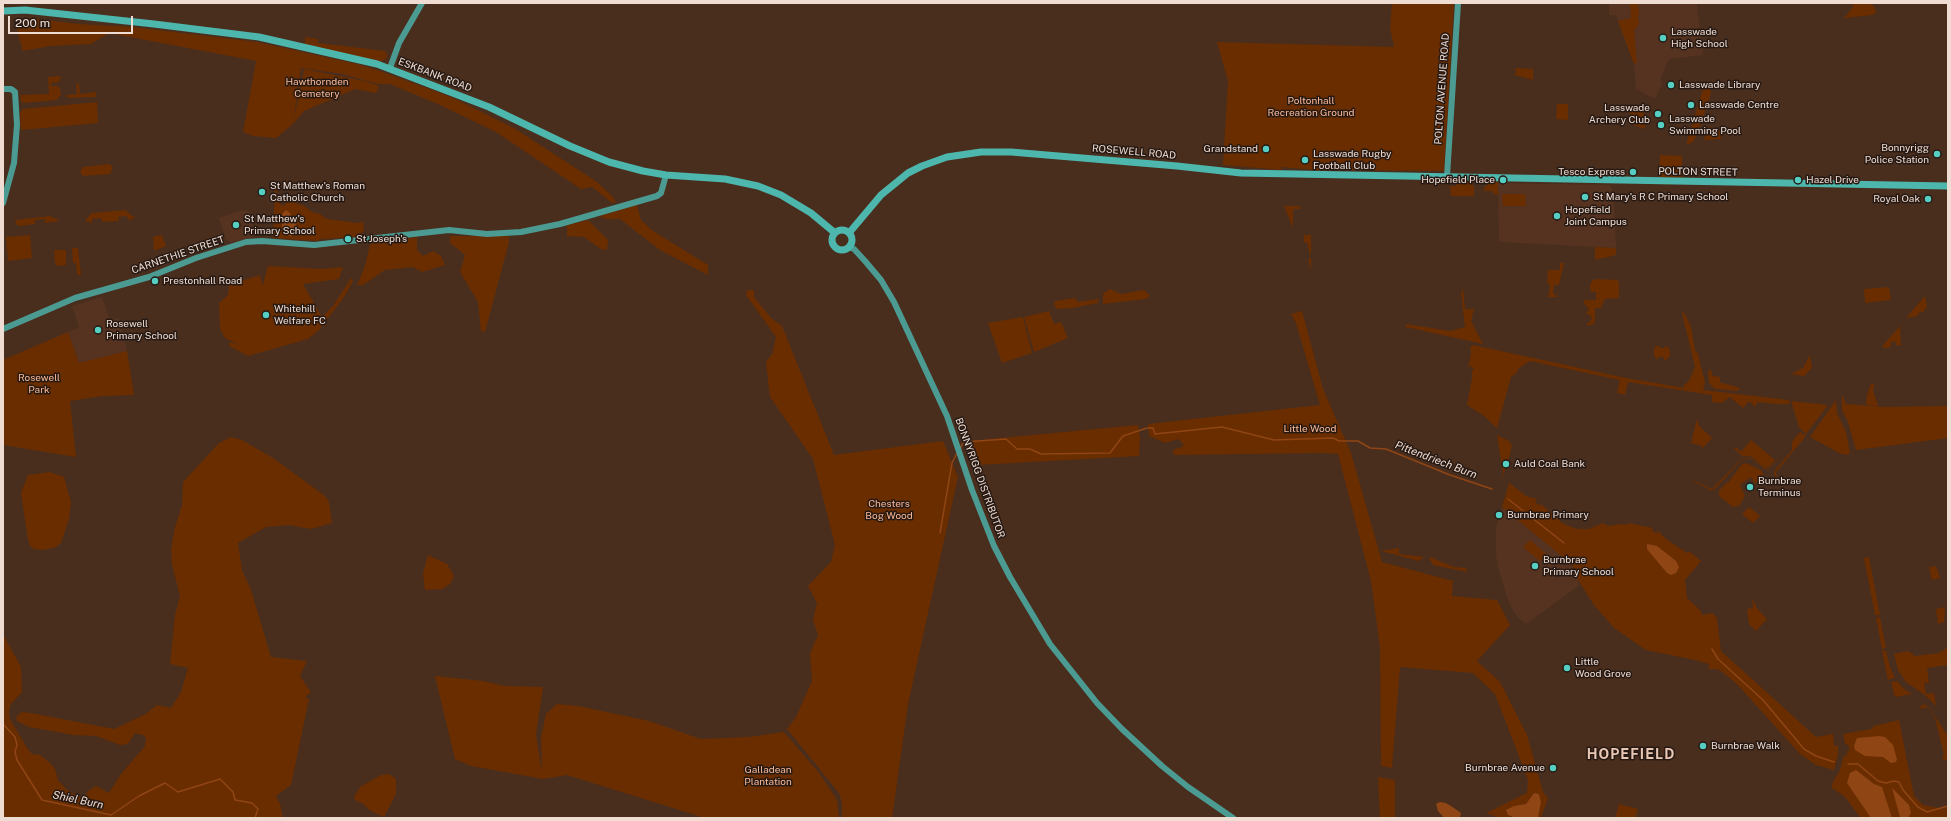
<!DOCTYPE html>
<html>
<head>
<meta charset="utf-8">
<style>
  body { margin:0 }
  #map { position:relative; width:1951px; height:821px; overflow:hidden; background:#492e1e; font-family:"Public Sans",sans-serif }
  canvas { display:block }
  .frame { position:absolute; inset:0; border:4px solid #efddd3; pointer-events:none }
  .scale { position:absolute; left:8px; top:16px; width:125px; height:18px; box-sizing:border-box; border:2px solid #efddd3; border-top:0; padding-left:5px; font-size:12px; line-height:14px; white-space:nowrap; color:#efddd3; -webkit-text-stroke:3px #261913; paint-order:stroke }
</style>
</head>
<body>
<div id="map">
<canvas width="1951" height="821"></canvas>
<div class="frame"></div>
<div class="scale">200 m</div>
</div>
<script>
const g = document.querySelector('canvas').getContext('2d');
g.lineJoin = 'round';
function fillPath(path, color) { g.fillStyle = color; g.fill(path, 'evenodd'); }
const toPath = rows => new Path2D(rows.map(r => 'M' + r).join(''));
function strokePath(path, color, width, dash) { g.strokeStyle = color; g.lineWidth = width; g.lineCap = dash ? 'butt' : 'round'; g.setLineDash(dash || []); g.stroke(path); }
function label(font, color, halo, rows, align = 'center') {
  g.font = font + ' "Public Sans",sans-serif'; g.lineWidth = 3; g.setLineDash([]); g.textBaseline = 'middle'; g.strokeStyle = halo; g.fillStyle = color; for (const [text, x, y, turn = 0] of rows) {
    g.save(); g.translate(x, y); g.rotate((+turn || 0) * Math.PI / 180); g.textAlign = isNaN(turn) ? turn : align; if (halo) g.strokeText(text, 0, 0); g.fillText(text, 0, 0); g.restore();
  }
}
const built = toPath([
  [1609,3,1697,3,1703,55,1669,59,1660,80,1663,82,1655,99,1636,89,1634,64,1616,15,1609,15],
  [1498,183,1610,185,1613,190,1616,248,1499,242],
  [242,210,249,211,254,237,230,243,226,239,219,218],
  [102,297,110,321,119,318,127,351,79,364,68,332,79,327,72,306],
  [1502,507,1561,555,1576,570,1578,573,1575,575,1580,585,1526,624,1517,617,1509,603,1498,568,1496,554,1496,528]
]);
const green = toPath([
  [1392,3,1454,3,1444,171,1318,170,1280,167,1282,170,1223,165,1228,81,1217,42,1394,47,1390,28],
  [1630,3,1638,3,1639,14,1638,16,1639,24,1634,31,1637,63,1634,64,1618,21,1631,18],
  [1852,3,1870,3,1875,8,1876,13,1872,15,1844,18,1853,7],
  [30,18,78,24,132,27,257,42,357,64,380,71,451,97,514,128,597,182,613,197,616,202,612,203,592,187,581,189,496,132,440,105,390,84,378,84,342,74,301,68,293,124,276,138,253,136,243,132,256,61,109,33,91,44,50,46,23,51,17,31,20,22],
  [305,37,318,39,318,43,385,51,387,54,387,58,382,61,375,61,305,44],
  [1516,68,1533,69,1533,80,1515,75],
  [304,69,365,81,379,86,376,93,355,89,304,111,293,124],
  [61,76,59,82,51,83,51,86,57,86,60,88,61,95,57,100,24,103,21,101,20,95,49,94,48,77],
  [79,83,80,94,96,92,96,97,68,98,66,95,77,94,76,84],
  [1707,84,1709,84,1711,93,1697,135,1693,142,1687,145,1687,141,1704,86],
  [97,102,98,123,21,130,20,113,23,109],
  [1557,104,1568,104,1568,120,1556,119],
  [1636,107,1643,111,1647,121,1644,129,1634,125,1628,110],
  [1708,127,1714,128,1715,131,1720,130,1721,139,1704,140],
  [1660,155,1682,156,1682,177,1659,177],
  [109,164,113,167,110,174,83,176,80,172,83,167],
  [1456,181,1470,182,1474,187,1474,196,1451,196,1450,186,1456,186],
  [1490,182,1498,182,1498,197,1497,194,1493,194,1493,191,1484,191,1484,188],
  [275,185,279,188,276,194,278,195,277,198,281,200,280,204,284,206,286,202,290,201,304,206,312,212,320,214,327,219,358,223,363,222,364,231,357,237,321,239,318,241,273,238],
  [1502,194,1525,194,1526,206,1503,206],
  [637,205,641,220,653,231,708,265,708,275,660,250,620,219,606,219,599,216],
  [1284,206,1300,206,1300,209,1293,209,1293,228],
  [125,210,135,218,128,220,127,216,118,217,119,221,102,222,101,218,92,219,92,223,86,221,86,219,92,213],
  [50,216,60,221,45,223,45,219,35,220,35,224,19,226,16,224,15,220],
  [588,220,608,240,607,250,601,249,584,237,567,236,567,225],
  [30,235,32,258,8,261,6,237],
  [162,235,166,246,154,251,153,237],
  [1304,235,1311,235,1311,270,1308,260,1311,257,1307,243,1304,242],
  [450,236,509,236,509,242,485,332,481,331,478,302,460,272,465,255,450,243],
  [417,237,417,250,423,256,433,251,441,256,445,265,422,272,413,267,385,270,363,285,357,285,365,266,370,244],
  [1595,247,1616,248,1616,255,1595,260],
  [72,248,78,248,81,275,77,275,76,263,73,263],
  [54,250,66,250,66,265,57,266,55,263],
  [1560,263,1564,263,1559,285,1554,285,1553,293,1558,297,1547,297,1549,294,1550,285,1547,283,1548,270,1560,270],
  [268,266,322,269,343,267,339,279,303,284,322,317,333,306,351,278,353,281,344,297,319,330,308,339,248,356,229,346,230,342,239,345,225,338,220,329,219,303,228,295,229,285,260,275,262,284,266,285,263,284],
  [1596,279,1617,280,1619,282,1619,298,1605,299,1601,308,1595,308,1595,323,1589,326,1586,323,1589,323,1592,318,1589,314,1586,315,1589,308,1586,306,1583,300,1596,300,1596,292,1591,292,1590,285,1592,281],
  [1889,287,1891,300,1865,303,1864,289],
  [1463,288,1465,309,1474,309,1471,321,1483,344,1406,327,1406,324,1450,331,1465,327,1461,293],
  [1110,289,1121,294,1144,290,1150,296,1146,299,1103,304,1103,294],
  [747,290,754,290,754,297,772,319,782,326,834,455,943,441,958,477,908,704,892,818,842,818,842,803,839,793,787,729,796,717,812,681,810,653,818,635,813,620,817,603,808,586,831,562,835,545,813,459,770,397,766,362,772,354,776,337,746,295],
  [1925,296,1927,307,1923,312,1918,313,1918,316,1906,318],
  [1075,298,1078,302,1098,299,1098,303,1072,308,1057,309,1054,305,1055,301],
  [1049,311,1054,324,1061,322,1068,338,1034,352,1024,317],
  [1302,311,1323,389,1351,453,1382,562,1453,581,1452,596,1497,600,1510,625,1477,661,1500,682,1527,735,1543,792,1548,798,1541,818,1538,818,1541,802,1539,794,1534,793,1526,804,1514,806,1508,815,1515,818,1500,818,1486,813,1527,793,1528,780,1495,694,1473,673,1400,667,1392,768,1381,766,1380,647,1371,581,1338,454,1320,453,1174,455,1173,450,1184,446,1179,439,1165,443,1149,436,1148,424,1320,405,1296,323,1291,314],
  [1684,312,1691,327,1695,350,1698,354,1705,383,1703,390,1789,400,1789,404,1777,404,1757,402,1756,407,1749,401,1743,408,1730,397,1722,403,1712,402,1712,395,1628,382,1625,395,1617,393,1620,380,1530,361,1518,369,1517,373,1511,377,1497,428,1484,416,1467,405,1472,378,1472,371,1474,369,1471,366,1468,368,1471,353,1470,348,1473,345,1626,378,1684,388,1684,385,1689,381,1695,367,1682,313],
  [1023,317,1032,353,1002,363,988,323],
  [1900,326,1901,345,1897,346,1895,341,1891,342,1891,347,1883,348,1883,345],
  [68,332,79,363,127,351,134,395,103,396,70,401,76,457,3,445,3,360],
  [1659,345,1659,348,1665,348,1666,345,1670,350,1670,356,1666,360,1664,360,1664,357,1658,357,1658,360,1654,356,1654,348],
  [1810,355,1812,368,1804,376,1791,374,1803,368],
  [1710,369,1713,376,1720,377,1720,383,1723,383,1740,388,1737,391,1715,389,1709,383,1708,371],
  [1871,384,1875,385,1873,390,1878,406,1866,405,1867,395],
  [1842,395,1846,404,1884,407,1948,406,1948,438,1856,450,1848,422,1842,410],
  [1836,400,1837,413,1846,432,1850,453,1847,455,1839,453,1810,437],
  [1791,401,1828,405,1806,434,1799,427],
  [1697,419,1700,427,1712,438,1702,449,1702,446,1691,443],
  [1138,425,1140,438,1139,456,978,465,969,441],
  [1800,432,1806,436,1776,472,1777,479,1774,475,1775,470,1792,450,1792,442],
  [1497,435,1509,441,1512,446,1508,461,1506,460,1504,466,1506,467,1499,486,1503,473],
  [231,437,242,440,273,458,325,496,329,502,332,523,311,529,289,525,266,527,238,543,242,570,251,590,271,657,307,661,300,676,311,692,305,697,309,699,291,785,276,796,280,804,283,818,3,818,3,634,21,667,22,692,11,704,9,711,10,719,27,748,32,754,40,755,50,763,55,769,58,780,67,790,81,798,85,798,88,791,96,786,109,793,121,774,145,746,146,738,143,735,135,733,128,744,120,745,96,736,74,735,29,727,17,721,16,717,22,712,31,713,114,729,146,714,157,705,171,708,181,692,188,668,170,664,175,615,180,596,172,565,171,550,174,531,182,505,183,482,219,443],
  [1751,440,1775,460,1769,467,1765,467,1751,456,1742,456,1734,449,1736,447,1741,452],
  [1788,447,1769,470,1765,469,1751,458,1742,459,1716,488,1712,490,1710,490,1686,477,1712,489,1742,458,1751,457,1766,468,1769,469],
  [1746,463,1761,470,1764,476,1755,484,1751,477,1740,485,1745,496,1739,506,1733,507,1719,496,1719,491,1726,483,1728,483,1742,464],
  [50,472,64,477,71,502,69,519,61,543,54,548,42,550,34,549,31,547,28,540,21,493,28,475],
  [1509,483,1526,496,1537,499,1535,502,1540,506,1541,504,1562,523,1576,529,1589,529,1603,523,1608,526,1620,524,1627,525,1628,523,1653,528,1652,531,1656,533,1658,531,1666,539,1687,553,1689,551,1701,561,1685,580,1687,598,1700,610,1702,615,1712,613,1717,618,1721,651,1816,737,1833,734,1834,746,1838,745,1838,754,1834,770,1816,765,1800,754,1737,684,1721,671,1717,669,1708,669,1709,664,1695,660,1646,650,1614,628,1594,605,1575,575,1578,573,1570,563,1502,507],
  [1749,507,1760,516,1753,523,1742,514],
  [1530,540,1546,554,1540,561,1523,547],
  [1399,548,1399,554,1424,557,1419,561,1381,551],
  [428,555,447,564,454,576,450,584,442,589,425,590,423,573],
  [1430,557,1454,567,1466,568,1467,572,1433,565,1430,560],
  [1869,557,1880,615,1875,615,1864,558],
  [1936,566,1940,578,1932,580,1929,567],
  [1752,598,1757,608,1767,619,1756,631,1749,624,1747,609,1753,608],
  [1945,607,1944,622,1938,624,1936,609],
  [1880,617,1886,648,1882,649,1876,618],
  [1948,647,1948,665,1927,668,1929,683,1924,683,1926,694,1934,693,1936,706,1926,696,1906,682,1898,670,1894,654,1908,651,1915,656,1939,653],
  [1882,651,1886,651,1890,667,1895,678,1894,678,1888,680],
  [435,676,483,681,505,686,543,687,536,734,542,773,541,737,546,714,557,704,578,706,649,721,701,739,749,737,784,732,820,774,837,800,839,818,705,818,567,775,543,779,471,766,455,759],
  [1897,681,1904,689,1912,694,1895,697,1891,682],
  [1923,704,1928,706,1948,736,1948,759,1944,761,1942,756,1944,755,1935,718,1928,707,1919,709],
  [1899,720,1914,796,1923,805,1944,809,1948,806,1948,818,1861,818,1844,796,1832,788,1832,784,1840,770,1844,755,1847,756,1847,751,1849,751,1849,746,1845,743,1843,734,1871,729,1874,726],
  [389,774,396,779,396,794,384,817,371,811,362,803,355,800,354,797,360,787,381,775],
  [1378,777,1395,780,1395,818,1380,818],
  [1619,804,1638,809,1635,818,1615,818]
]);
const water = toPath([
  [286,210,290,213,297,227,294,234,291,236,287,235,282,230,282,214],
  [1647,544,1657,546,1676,561,1679,567,1676,573,1671,575,1667,573,1647,549],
  [1879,736,1885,737,1893,745,1897,759,1896,762,1891,763,1883,757,1865,756,1855,750,1854,746,1857,738],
  [1856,770,1874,784,1882,787,1892,818,1871,818,1847,783,1850,773],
  [1892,788,1909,805,1911,813,1908,818,1900,817],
  [1534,793,1539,794,1541,802,1538,818,1515,818,1508,815,1506,810,1514,806,1526,804],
  [1440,802,1446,803,1454,808,1461,813,1460,818,1444,818,1438,811,1436,804]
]);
const stream = toPath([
  [960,448,964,442,1006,439,1017,449,1030,449,1041,454,1110,453,1123,436,1147,428,1153,428,1155,434,1222,427,1274,440,1333,438,1339,441,1358,441,1370,448,1386,449,1450,475,1492,489],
  [1508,499,1564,543],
  [940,533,952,463,957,453],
  [1712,649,1718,659,1763,700,1804,749,1816,756,1834,762],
  [3,724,15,737,17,745,15,752,17,760,42,800,111,815,139,796,165,783,178,792,220,779,233,792,235,800,252,803,258,809,255,818],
  [1848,764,1858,764,1878,781,1886,783,1894,781,1899,782,1903,790,1918,807,1927,812,1948,806]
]);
const secondary = toPath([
  [390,68,399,43,422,3],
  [3,89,11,89,15,92,17,125,14,163,3,203],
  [1447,176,1458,3],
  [849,247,854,249,865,261,881,280,894,302,947,416,972,490,994,546,1010,577,1050,644,1097,703,1122,729,1162,766,1188,787,1233,818],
  [3,329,75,298,149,277,196,258,246,242,262,241,314,245,449,230,487,234,521,232,560,224,657,196,661,193,666,175]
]);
const primary = toPath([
  [3,11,25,10,154,24,259,37,377,64,489,107,570,146,609,162,643,171,666,175,725,179,758,186,781,195,811,213,835,233],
  '832 240a10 10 0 1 1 20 0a10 10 0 1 1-20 0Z',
  [849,233,881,195,908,173,922,166,947,157,981,152,1011,152,1177,166,1241,173,1948,186]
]);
const markers = [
  [1663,38,4,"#56cec2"],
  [1671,85,4,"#56cec2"],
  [1691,105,4,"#56cec2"],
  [1658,114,4,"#56cec2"],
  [1661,125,4,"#56cec2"],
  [1266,149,4,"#56cec2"],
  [1937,154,4,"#56cec2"],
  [1305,160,4,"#56cec2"],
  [1633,172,4,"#56cec2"],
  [1503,180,4,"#56cec2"],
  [1798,180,4,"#56cec2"],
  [262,192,4,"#56cec2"],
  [1585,197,4,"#56cec2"],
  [1928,199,4,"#56cec2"],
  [1557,216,4,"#56cec2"],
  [236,225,4,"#56cec2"],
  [348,239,4,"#56cec2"],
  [155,281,4,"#56cec2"],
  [266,315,4,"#56cec2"],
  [98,330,4,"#56cec2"],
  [1506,464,4,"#56cec2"],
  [1750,487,4,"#56cec2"],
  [1499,515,4,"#56cec2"],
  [1535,566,4,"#56cec2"],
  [1567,668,4,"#56cec2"],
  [1703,746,4,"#56cec2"],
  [1553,768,4,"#56cec2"]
];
const poiNames = [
  ["Lasswade",1671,32],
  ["High School",1671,44],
  ["Lasswade Library",1679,85],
  ["Lasswade Centre",1699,105],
  ["Lasswade",1650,108,"right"],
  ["Archery Club",1650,120,"right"],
  ["Lasswade",1669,119],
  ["Swimming Pool",1669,131],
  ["Bonnyrigg",1929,148,"right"],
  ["Police Station",1929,160,"right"],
  ["Grandstand",1258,149,"right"],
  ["Lasswade Rugby",1313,154],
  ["Football Club",1313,166],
  ["Tesco Express",1625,172,"right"],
  ["Hopefield Place",1495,180,"right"],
  ["Hazel Drive",1806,180],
  ["St Matthew's Roman",270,186],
  ["Catholic Church",270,198],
  ["St Mary's R C Primary School",1593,197],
  ["Royal Oak",1920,199,"right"],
  ["Hopefield",1565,210],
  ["Joint Campus",1565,222],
  ["St Matthew's",244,219],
  ["Primary School",244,231],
  ["St Joseph's",356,239],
  ["Prestonhall Road",163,281],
  ["Whitehill",274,309],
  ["Welfare FC",274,321],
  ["Rosewell",106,324],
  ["Primary School",106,336],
  ["Auld Coal Bank",1514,464],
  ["Burnbrae",1758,481],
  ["Terminus",1758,493],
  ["Burnbrae Primary",1507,515],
  ["Burnbrae",1543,560],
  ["Primary School",1543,572],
  ["Little",1575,662],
  ["Wood Grove",1575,674],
  ["Burnbrae Walk",1711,746],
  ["Burnbrae Avenue",1545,768,"right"]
];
const streetNames = [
  ["ESKBANK ROAD",435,75,21],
  ["POLTON AVENUE ROAD",1442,89,-86],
  ["ROSEWELL ROAD",1134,152,5],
  ["POLTON STREET",1698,172,1],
  ["CARNETHIE STREET",178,255,-19],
  ["BONNYRIGG DISTRIBUTOR",980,478,70]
];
const parkNames = [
  ["Hawthornden",317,82],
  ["Cemetery",317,94],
  ["Poltonhall",1311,101],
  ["Recreation Ground",1311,113],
  ["Rosewell",39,378],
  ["Park",39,390],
  ["Little Wood",1310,429],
  ["Chesters",889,504],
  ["Bog Wood",889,516],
  ["Galladean",768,770],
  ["Plantation",768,782]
];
const waterNames = [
  ["Pittendriech Burn",1436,460,21],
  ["Shiel Burn",78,800,12]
];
const districtNames = [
  ["HOPEFIELD",1631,755]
];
fillPath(built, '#553320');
fillPath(green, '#6a2d00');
fillPath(water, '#904514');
strokePath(stream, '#904514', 1.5);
strokePath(secondary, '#4c9b93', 6);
strokePath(primary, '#4db7ad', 7);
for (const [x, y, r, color] of markers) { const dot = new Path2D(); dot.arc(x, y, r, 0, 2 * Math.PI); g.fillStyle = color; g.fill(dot); strokePath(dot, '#261913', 1.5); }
label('10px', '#efddd3', '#261913', poiNames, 'left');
label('10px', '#efddd3', '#261913', streetNames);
label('10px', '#f9b997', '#261913', parkNames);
label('italic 11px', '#f1dbcf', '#261913', waterNames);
g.letterSpacing = '1px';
label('bold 14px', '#eac6b4', '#261913', districtNames);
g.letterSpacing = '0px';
</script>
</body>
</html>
